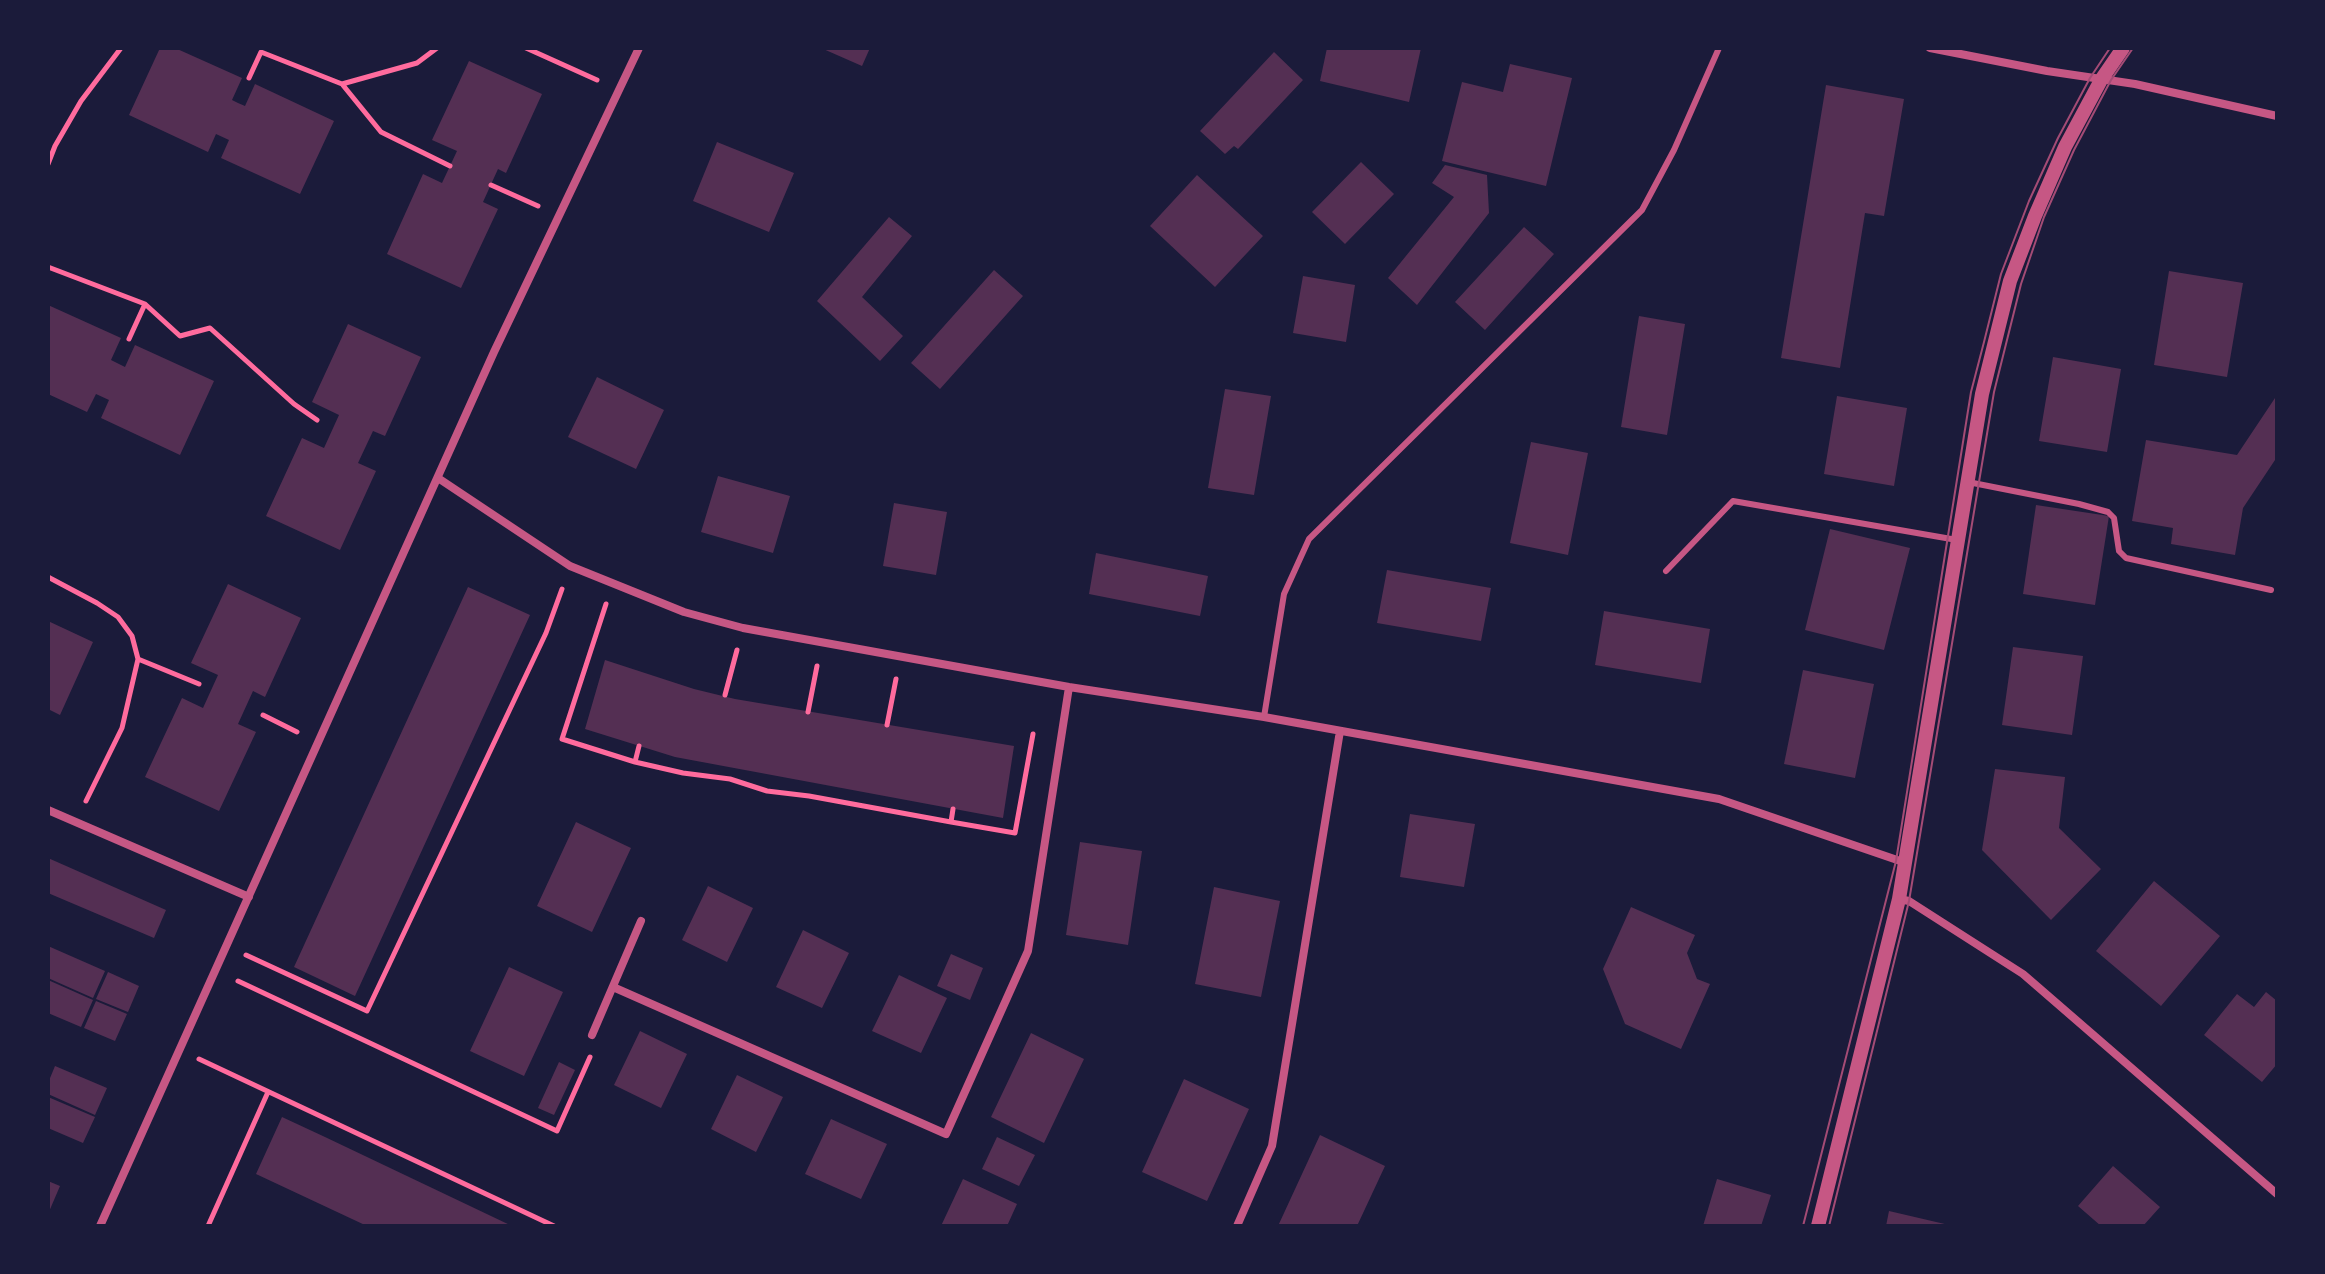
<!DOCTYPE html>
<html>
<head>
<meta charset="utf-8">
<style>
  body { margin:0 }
  #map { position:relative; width:2325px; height:1274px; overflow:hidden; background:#1b1b3a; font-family:"Zilla Slab",serif }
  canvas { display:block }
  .frame { position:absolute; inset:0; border:50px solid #1b1b3a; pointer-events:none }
</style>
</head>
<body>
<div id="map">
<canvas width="2325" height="1274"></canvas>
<div class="frame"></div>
</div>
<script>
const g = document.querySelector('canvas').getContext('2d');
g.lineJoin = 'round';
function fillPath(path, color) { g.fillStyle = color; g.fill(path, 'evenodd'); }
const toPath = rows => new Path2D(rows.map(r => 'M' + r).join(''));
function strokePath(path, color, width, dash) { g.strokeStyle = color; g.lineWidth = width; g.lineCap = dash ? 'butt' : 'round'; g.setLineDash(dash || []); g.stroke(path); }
const building = toPath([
  [160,48,175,48,242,78,232,100,238,103,245,106,255,84,334,121,300,194,221,158,229,140,216,134,208,152,129,115],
  [821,48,870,48,862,66],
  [1327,48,1421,48,1409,102,1320,81],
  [1274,52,1303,80,1238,149,1234,146,1225,154,1200,131],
  [469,61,542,94,506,173,498,169,483,202,498,209,461,288,387,254,423,174,442,183,457,151,432,140],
  [1510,64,1572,78,1546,186,1442,161,1462,82,1503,92],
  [1826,85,1904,99,1884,216,1865,213,1840,368,1781,358],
  [717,142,794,173,769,232,693,201],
  [1361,162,1394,194,1345,244,1312,212],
  [1445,165,1487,175,1489,213,1417,305,1388,278,1454,197,1432,183],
  [1197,175,1263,236,1215,287,1150,226],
  [889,217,912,236,862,297,903,336,880,361,817,301],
  [1524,227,1554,254,1485,330,1455,302],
  [994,270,1023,296,940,389,911,363],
  [2169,271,2243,283,2227,377,2154,365],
  [1303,276,1355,285,1346,342,1293,333],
  [48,305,121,338,111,360,125,367,135,345,214,381,180,455,101,418,109,400,96,394,87,412,48,394],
  [1639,316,1685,324,1667,435,1621,427],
  [348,324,421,357,385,436,373,431,358,463,376,471,340,550,266,516,302,438,324,448,339,415,312,402],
  [2053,357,2121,369,2107,452,2039,441],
  [597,377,664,410,636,469,568,437],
  [1225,389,1271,396,1254,495,1208,488],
  [2277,395,2277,457,2243,508,2235,555,2171,544,2173,528,2132,521,2146,440,2237,455],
  [1837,396,1907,408,1894,486,1824,474],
  [1531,442,1588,453,1568,555,1510,543],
  [718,476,790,496,773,553,701,532],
  [894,503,947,512,936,575,883,566],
  [2036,505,2109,516,2095,605,2023,594],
  [1830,529,1910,548,1884,650,1805,630],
  [1096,553,1208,576,1200,616,1089,594],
  [1387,570,1491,588,1481,641,1377,623],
  [228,584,301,618,265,697,253,691,238,724,256,732,219,811,145,777,182,698,203,708,218,675,191,663],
  [468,587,530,615,355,996,294,967],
  [1604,611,1710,629,1701,683,1595,665],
  [48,621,93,642,60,715,48,709],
  [2013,647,2083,656,2072,735,2002,725],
  [605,660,694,689,735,699,1014,746,1003,818,675,757,585,729],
  [1803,670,1874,684,1855,778,1784,764],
  [1995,769,2065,777,2059,828,2101,869,2051,920,1982,850],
  [1410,814,1475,824,1464,887,1400,877],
  [576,822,631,848,592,932,537,906],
  [1080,842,1142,851,1128,945,1066,935],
  [48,858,166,910,154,938,48,893],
  [2154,881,2220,936,2161,1006,2096,951],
  [708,886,753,908,727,962,682,940],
  [1214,887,1280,901,1261,997,1195,984],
  [1631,907,1695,935,1687,953,1697,979,1710,984,1681,1049,1625,1024,1603,969],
  [803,930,849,953,822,1008,776,987],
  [48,946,105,971,93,998,48,978],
  [951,954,983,968,970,1000,937,986],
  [509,967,563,992,524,1076,470,1051],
  [108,972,139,986,128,1012,96,999],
  [899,975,947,998,921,1053,872,1031],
  [48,980,93,1000,81,1027,48,1013],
  [2266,992,2277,1001,2277,1064,2262,1082,2204,1035,2237,994,2254,1007],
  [96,1001,127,1014,115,1041,84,1028],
  [640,1031,687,1054,661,1108,614,1085],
  [1031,1033,1084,1059,1044,1143,991,1117],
  [559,1062,575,1070,554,1115,538,1108],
  [55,1066,107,1088,95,1115,48,1094,48,1083],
  [737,1075,783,1097,756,1152,711,1129],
  [1184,1079,1249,1109,1207,1201,1142,1172],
  [48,1097,95,1117,83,1143,48,1128],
  [282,1117,325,1137,512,1226,367,1226,256,1174],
  [831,1119,887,1144,861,1199,805,1174],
  [1320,1135,1385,1166,1357,1226,1278,1226],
  [997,1137,1035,1155,1019,1186,982,1169],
  [2113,1166,2160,1207,2143,1226,2101,1226,2078,1206],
  [963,1179,1017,1204,1007,1226,941,1226],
  [1717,1179,1771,1195,1761,1226,1703,1226],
  [48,1181,60,1186,48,1214],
  [1889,1211,1949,1225,1949,1226,1886,1226]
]);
const path = toPath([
  [437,48,417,63,342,84,381,132,450,166],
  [526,48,597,80],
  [249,78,261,52,342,84],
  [48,164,55,146,81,101,121,48],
  [491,185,538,206],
  [48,267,145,304],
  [129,339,145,304,180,336,210,328,294,404,317,420],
  [48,577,97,603,118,617,132,636,138,659,122,728,86,801],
  [606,604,562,739,635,762,639,746],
  [138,659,199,684],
  [725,695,737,650],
  [808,712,817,666],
  [263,715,297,732],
  [887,725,896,679],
  [635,762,683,773,730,779,767,791,809,796,951,822],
  [953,809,951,822,1015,833,1033,734],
  [246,955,367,1011,546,633,562,589],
  [238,981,557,1131,590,1057],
  [199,1059,554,1226],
  [208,1226,268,1092]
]);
const service = toPath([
  [1968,482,2079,504,2108,512,2114,518,2119,551,2126,558,2271,590],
  [1666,571,1733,501,1957,540],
  [1264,717,1284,594,1309,539,1642,210,1674,150,1719,48]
]);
const minor = toPath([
  [1930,48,2047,71,2135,84,2277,116],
  [438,478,570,566,684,612,743,628,1069,687,1264,717,1719,799,1906,863],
  [48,810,249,897],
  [1899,899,1909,901,2023,974,2277,1194],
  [613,987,946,1134,1028,951,1069,687],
  [592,1035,641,921],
  [100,1226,494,352,639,48],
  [1237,1226,1272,1146,1340,731]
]);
const tertiary = toPath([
  [1818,1226,1899,899,1982,394,2010,281,2035,216,2065,147,2101,80,2123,48]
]);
const tram = toPath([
  [1803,1226,1896,861,1971,392,1984,342,2001,274,2029,201,2058,138,2090,78,2110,48],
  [1829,1226,1909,901,1994,392,2021,284,2044,217,2074,150,2111,80,2133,48]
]);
fillPath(building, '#542f53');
strokePath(path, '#ff6b9d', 5);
strokePath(service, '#c65784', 6);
strokePath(minor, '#c65784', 8);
strokePath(tertiary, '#c65784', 14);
strokePath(tram, '#a44b75', 2);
</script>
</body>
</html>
